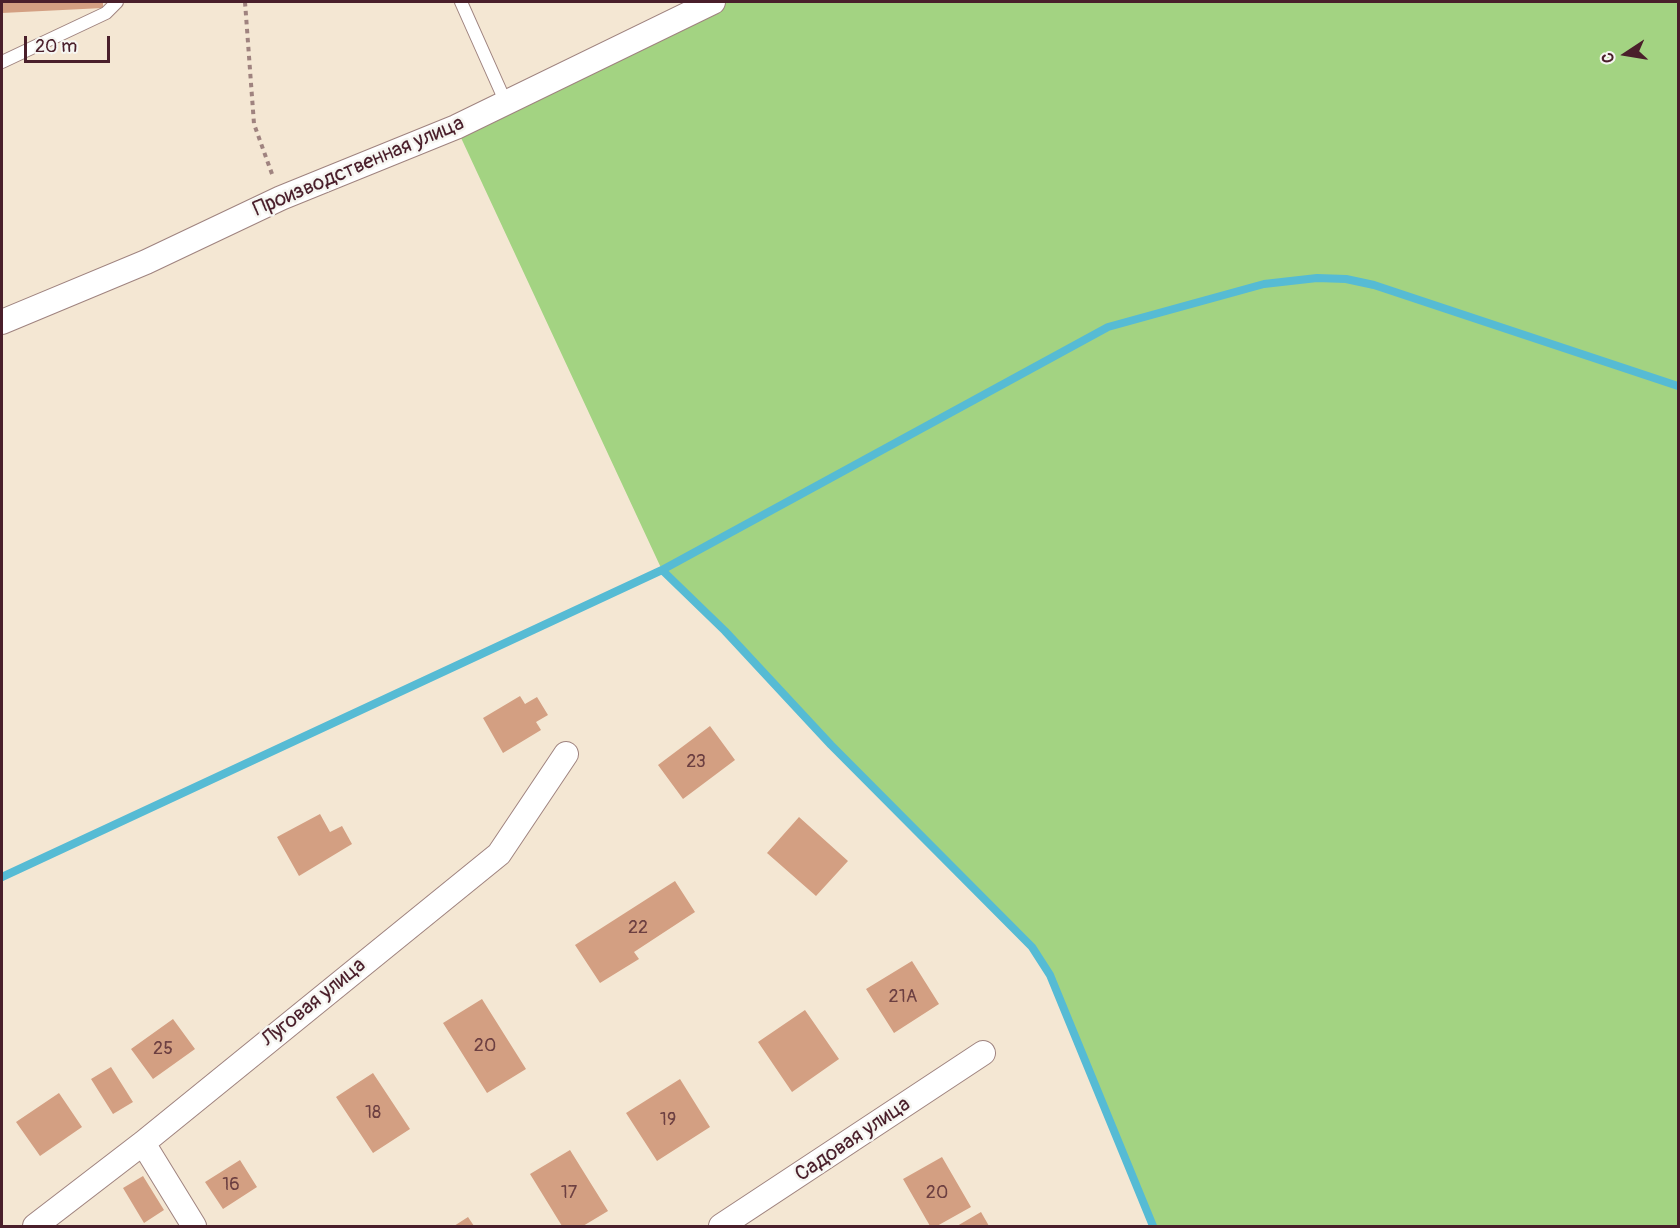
<!DOCTYPE html>
<html>
<head>
<meta charset="utf-8">
<style>
  body { margin:0 }
  #map { position:relative; width:1680px; height:1228px; overflow:hidden; background:#f4e7d3; font-family:Pangolin,sans-serif }
  canvas { display:block }
  .frame { position:absolute; inset:0; border:3px solid #4a1f2b; pointer-events:none }
  .north { position:absolute; left:1596px; top:24px; width:60px; height:60px; -webkit-text-stroke:4px #f6f6f2; paint-order:stroke; rotate:258deg; font-size:16px; font-weight:700; line-height:24px; text-align:center; color:#4a1f2b }
  .north::after { content:''; display:block; margin:auto; width:21px; height:27px; background:#4a1f2b; clip-path:polygon(50% 0,100% 100%,50% 72%,0 100%) }
  .scale { position:absolute; left:24px; top:36px; width:86px; height:27px; box-sizing:border-box; border:3px solid #4a1f2b; border-top:0; padding-left:8px; font-size:18px; line-height:21px; white-space:nowrap; color:#4a1f2b; -webkit-text-stroke:4px #f6f6f2; paint-order:stroke }
</style>
</head>
<body>
<div id="map">
<canvas width="1680" height="1228"></canvas>
<div class="frame"></div>
<div class="north">С</div>
<div class="scale">20 m</div>
</div>
<script>
const g = document.querySelector('canvas').getContext('2d');
g.lineJoin = 'round';
function fillPath(path, color) { g.fillStyle = color; g.fill(path, 'evenodd'); }
const toPath = rows => new Path2D(rows.map(r => 'M' + r).join(''));
function strokePath(path, color, width, dash) { g.strokeStyle = color; g.lineWidth = width; g.lineCap = dash ? 'butt' : 'round'; g.setLineDash(dash || []); g.stroke(path); }
function label(font, color, halo, rows, align = 'center') {
  g.font = font + ' Pangolin,sans-serif'; g.lineWidth = 5; g.setLineDash([]); g.textBaseline = 'middle'; g.strokeStyle = halo; g.fillStyle = color; for (const [text, x, y, turn = 0] of rows) {
    g.save(); g.translate(x, y); g.rotate((+turn || 0) * Math.PI / 180); g.textAlign = isNaN(turn) ? turn : align; if (halo) g.strokeText(text, 0, 0); g.fillText(text, 0, 0); g.restore();
  }
}
const green = toPath([
  [713,2,1678,2,1678,1226,1153,1226,1050,975,1032,947,831,745,725,631,662,570,456,127]
]);
const stream = toPath([
  [2,877,662,570],
  [1153,1226,1050,975,1032,947,831,745,725,631,662,570,1108,327,1264,284,1317,278,1346,279,1374,285,1678,386]
]);
const building = toPath([
  [2,2,103,2,103,8,2,13],
  [520,696,525,704,537,697,548,715,536,722,541,730,503,753,483,718],
  [710,726,735,760,683,799,658,765],
  [320,814,330,832,342,826,352,844,299,876,277,837],
  [799,817,848,861,816,896,767,853],
  [675,881,695,912,634,952,639,959,600,983,575,945],
  [912,961,939,1004,894,1033,866,989],
  [482,999,526,1069,487,1093,443,1023],
  [805,1010,839,1059,792,1092,758,1042],
  [173,1019,195,1049,153,1079,131,1049],
  [111,1067,133,1102,113,1114,91,1079],
  [373,1073,410,1129,373,1153,336,1097],
  [680,1079,710,1127,657,1161,626,1113],
  [59,1093,82,1127,40,1156,16,1122],
  [570,1150,608,1211,583,1226,562,1226,530,1174],
  [942,1157,971,1207,937,1226,930,1226,903,1179],
  [240,1160,257,1187,223,1209,205,1182],
  [143,1176,164,1210,144,1223,123,1188],
  [981,1212,989,1226,957,1226],
  [468,1217,474,1226,454,1226]
]);
const path = toPath([
  [245,2,254,124,272,174]
]);
const service = toPath([
  [461,2,506,103],
  [2,62,106,13,117,2]
]);
const minor = toPath([
  [2,322,146,262,281,198,456,127,713,2],
  [143,1143,194,1226],
  [35,1226,143,1143,499,854,566,754],
  [721,1226,983,1053]
]);
const numberNames = [
  ["23",696,762],
  ["22",638,928],
  ["21А",903,997],
  ["20",485,1046],
  ["25",163,1049],
  ["18",373,1113],
  ["19",668,1120],
  ["16",231,1185],
  ["17",569,1193],
  ["20",937,1193]
];
const streetNames = [
  ["Производственная улица",359,167,-23],
  ["Луговая улица",314,1003,-39],
  ["Садовая улица",853,1140,-34]
];
fillPath(green, '#a3d382');
strokePath(stream, '#56bbd4', 8);
fillPath(building, '#d39f82');
strokePath(service, '#9f837f', 14);
strokePath(minor, '#9f837f', 26);
strokePath(path, '#9f837f', 4, [4.5, 4.5]);
strokePath(service, '#fff', 12);
strokePath(minor, '#fff', 24);
label('18px', '#6c3f41', null, numberNames);
label('21px', '#4a1f2b', '#f6f6f2', streetNames);
</script>
</body>
</html>
